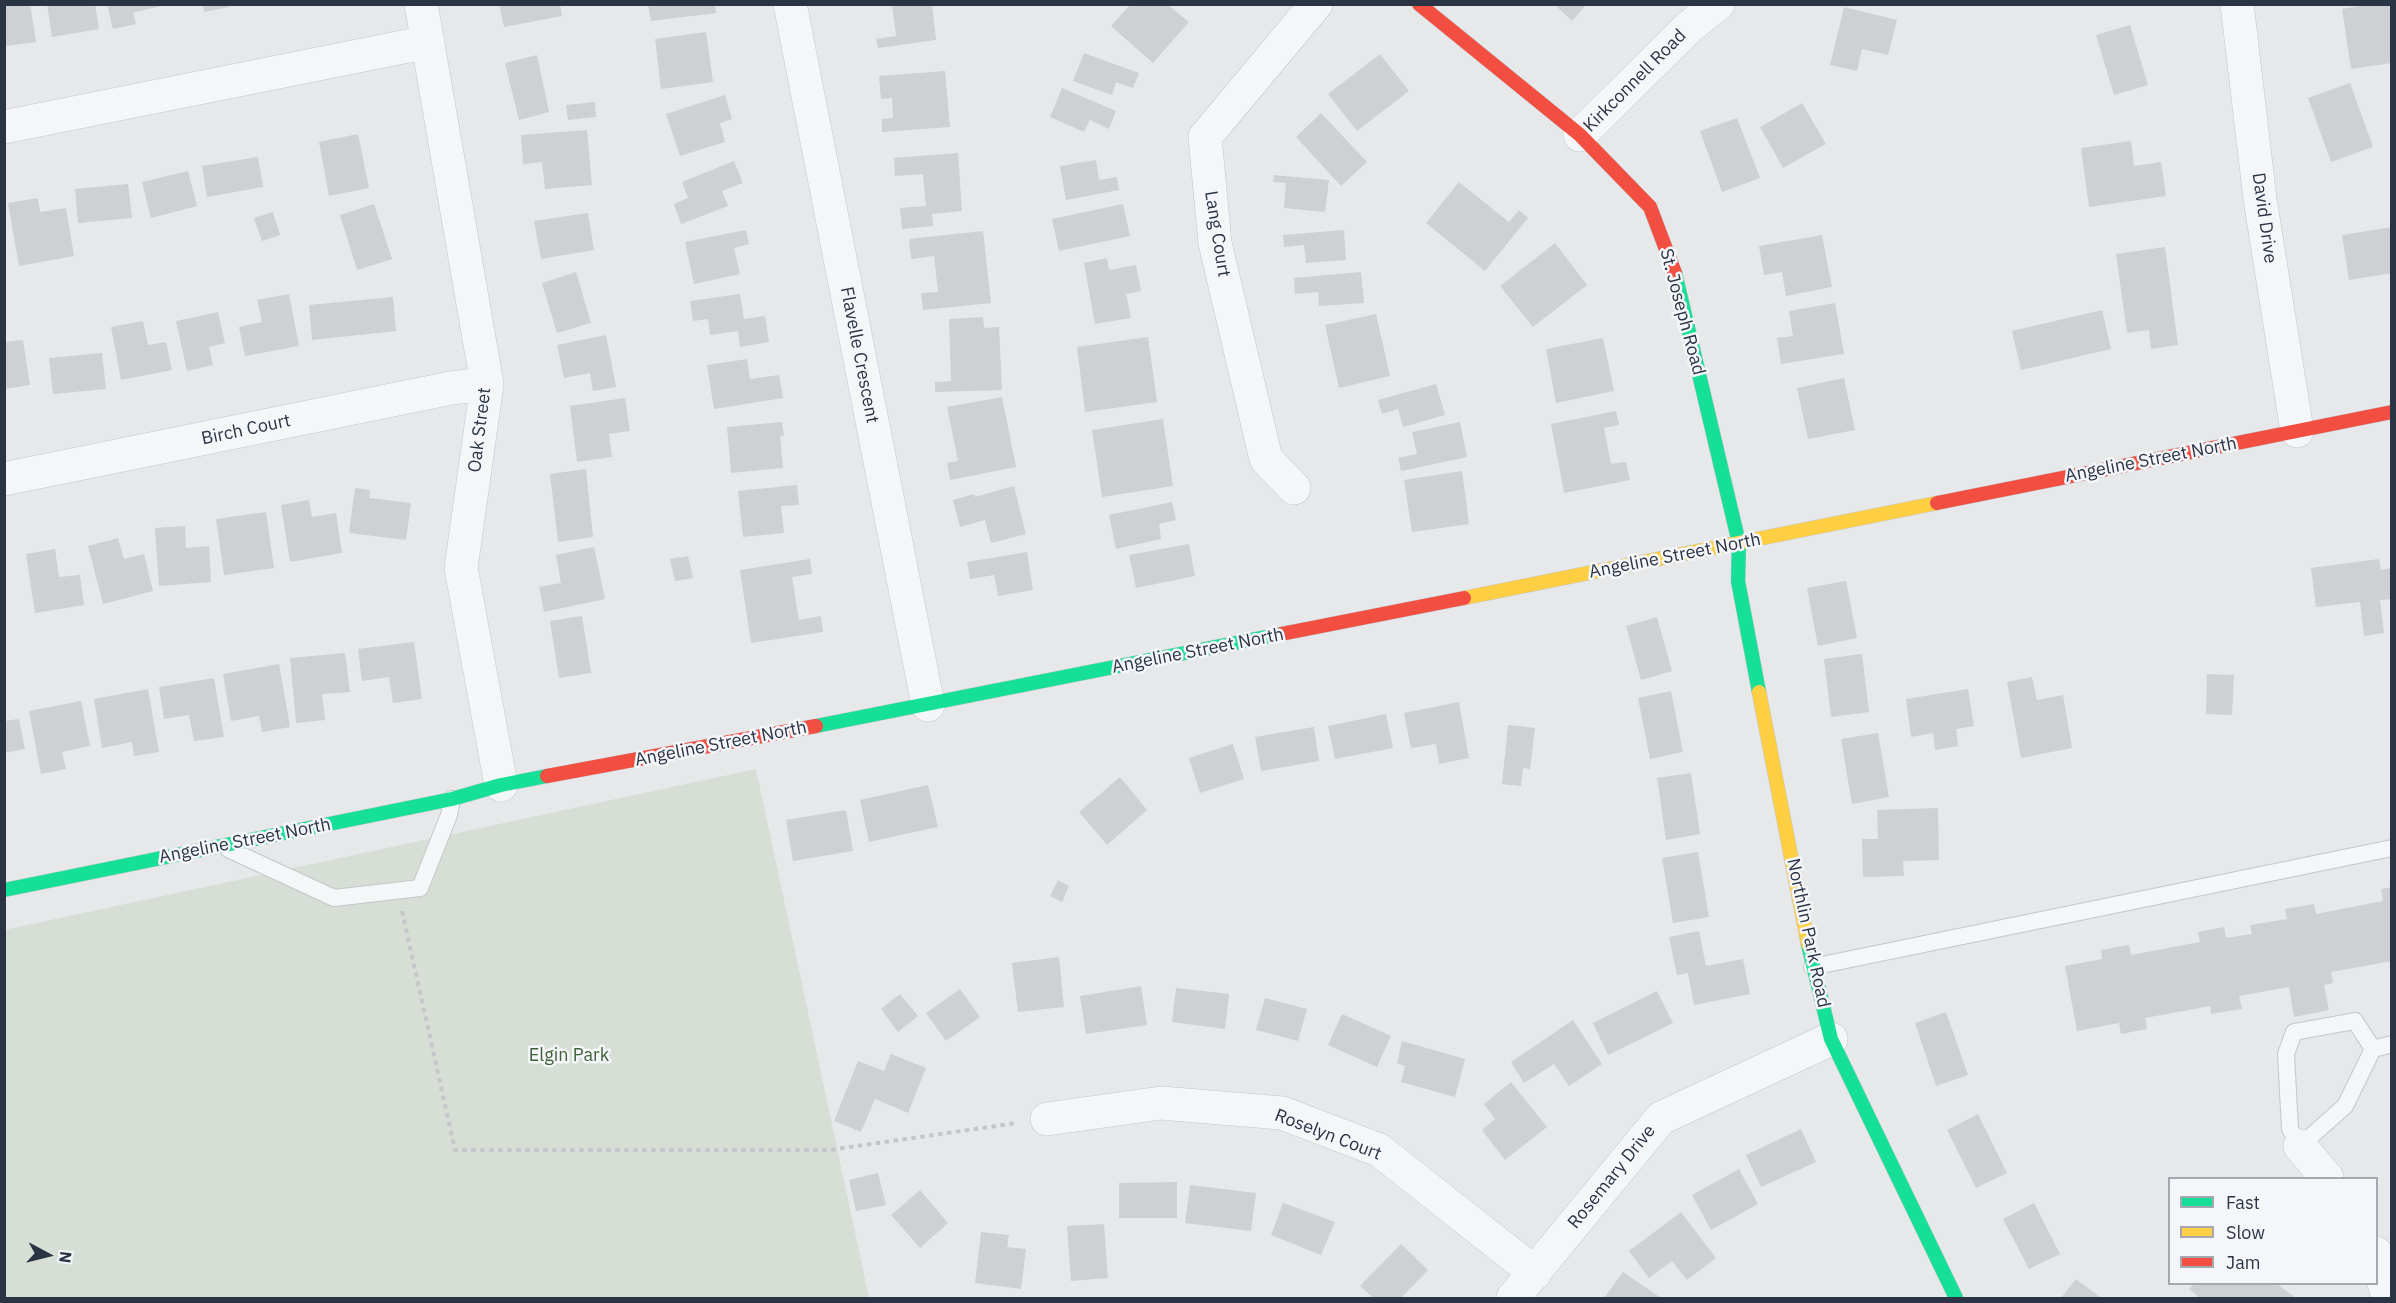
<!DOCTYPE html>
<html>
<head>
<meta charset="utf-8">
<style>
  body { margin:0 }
  #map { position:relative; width:2396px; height:1303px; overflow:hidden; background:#e6e8ea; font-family:"IBM Plex Sans",sans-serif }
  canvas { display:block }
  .frame { position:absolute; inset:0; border:6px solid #2b3445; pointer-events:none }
  .legend { position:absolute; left:2168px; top:1177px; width:210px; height:108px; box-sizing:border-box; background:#f4f6f9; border:2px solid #a4a8b1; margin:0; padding:8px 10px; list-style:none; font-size:18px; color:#2b3445 }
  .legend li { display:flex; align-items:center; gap:12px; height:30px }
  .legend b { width:30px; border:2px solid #a4a8b1 }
  .north { position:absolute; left:18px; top:1225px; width:60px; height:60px; -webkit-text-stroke:4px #f4f6f9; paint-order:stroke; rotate:97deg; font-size:16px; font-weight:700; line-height:24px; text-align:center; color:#2b3445 }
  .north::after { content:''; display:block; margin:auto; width:21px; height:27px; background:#2b3445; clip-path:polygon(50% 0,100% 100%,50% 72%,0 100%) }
</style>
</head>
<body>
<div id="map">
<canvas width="2396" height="1303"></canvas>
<div class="frame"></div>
<ul class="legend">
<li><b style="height:8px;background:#16e098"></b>Fast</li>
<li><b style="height:8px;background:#ffcf43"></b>Slow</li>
<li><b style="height:8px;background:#f24e42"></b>Jam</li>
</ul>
<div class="north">N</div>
</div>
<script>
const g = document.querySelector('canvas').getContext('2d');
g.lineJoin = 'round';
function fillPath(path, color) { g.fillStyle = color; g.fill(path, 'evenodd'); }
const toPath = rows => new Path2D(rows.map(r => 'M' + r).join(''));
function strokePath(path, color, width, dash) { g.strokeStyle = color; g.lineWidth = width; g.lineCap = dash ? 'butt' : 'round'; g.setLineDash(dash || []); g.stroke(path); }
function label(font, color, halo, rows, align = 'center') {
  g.font = font + ' "IBM Plex Sans",sans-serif'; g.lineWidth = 5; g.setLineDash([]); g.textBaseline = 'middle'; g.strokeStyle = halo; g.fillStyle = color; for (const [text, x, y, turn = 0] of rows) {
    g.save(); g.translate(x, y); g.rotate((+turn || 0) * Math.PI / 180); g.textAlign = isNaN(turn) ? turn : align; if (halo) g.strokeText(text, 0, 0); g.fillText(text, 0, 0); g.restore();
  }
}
const green = toPath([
  [756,769,869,1298,5,1298,4,930]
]);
const building = toPath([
  [4,4,30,4,36,42,6,46],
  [47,4,95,4,99,29,52,37],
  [107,4,164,4,164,5,133,13,136,24,113,29],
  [203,4,229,4,229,7,204,12],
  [499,4,560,4,562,16,504,27],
  [648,4,715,4,716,13,651,21],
  [892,4,932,4,936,40,878,48,876,39,896,36],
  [1554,4,1587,4,1572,21],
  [2372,4,2392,4,2392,63,2351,69,2342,9],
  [1130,5,1168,5,1189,22,1153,63,1111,26],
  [1844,7,1897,20,1888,55,1862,49,1857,71,1830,65],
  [2130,25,2148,85,2114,95,2096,35],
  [706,32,713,82,661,89,655,39],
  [1084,53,1139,73,1133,88,1116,82,1112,95,1073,81],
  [1380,54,1409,91,1357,131,1328,94],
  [537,55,549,112,519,120,505,63],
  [945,71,950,127,882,132,882,119,893,118,892,98,881,99,879,76],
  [2350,83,2373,147,2331,162,2308,98],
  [1062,88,1116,111,1109,129,1090,120,1084,132,1050,117],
  [725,95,732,119,720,123,725,142,680,156,666,114],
  [595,102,596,117,568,120,566,105],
  [1802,103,1826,144,1783,168,1760,127],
  [1321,113,1367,162,1341,186,1296,137],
  [1737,118,1760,178,1722,192,1700,131],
  [587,130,592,185,545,189,542,162,523,164,521,135],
  [358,134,369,188,329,196,319,142],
  [2131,141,2134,166,2161,162,2166,196,2089,207,2081,148],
  [958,153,962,211,932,214,933,226,902,229,900,208,926,206,923,174,895,176,894,158],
  [258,157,263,187,207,197,202,166],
  [1096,160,1099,180,1117,177,1119,190,1066,200,1060,166],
  [734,161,743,183,722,191,728,206,681,224,674,204,688,198,682,182],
  [188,171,197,206,151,218,142,182],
  [1274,175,1329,180,1325,212,1284,208,1286,183,1273,182],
  [1459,182,1509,222,1519,210,1528,218,1485,271,1426,223],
  [128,184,132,218,78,223,75,189],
  [38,198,40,212,66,208,74,256,19,266,8,203],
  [374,204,392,259,357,270,340,215],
  [1123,204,1130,236,1059,251,1052,219],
  [273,212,280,235,262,241,254,218],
  [588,213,594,250,541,259,534,221],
  [2392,227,2392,273,2349,280,2342,235],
  [746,230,749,244,734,248,740,274,694,284,685,242],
  [1344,230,1346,260,1306,263,1304,245,1284,247,1283,235],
  [983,231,991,303,923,310,921,293,938,292,934,256,911,259,909,239],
  [1822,235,1832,287,1786,296,1782,272,1764,275,1759,246],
  [1555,243,1587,285,1533,327,1500,286],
  [2165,247,2178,345,2151,349,2149,330,2127,333,2116,254],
  [1107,258,1109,270,1136,265,1141,291,1126,294,1131,318,1095,324,1084,263],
  [576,272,591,323,557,333,542,283],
  [1361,272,1364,303,1319,306,1318,292,1295,294,1294,278],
  [289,294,299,346,245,356,239,327,262,322,257,300],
  [740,294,744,319,765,316,769,342,740,347,738,331,710,335,708,319,693,321,690,301],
  [393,297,396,331,312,340,309,305],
  [1835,303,1844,354,1781,364,1777,338,1793,336,1789,311],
  [2102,310,2111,349,2021,370,2012,331],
  [218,312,225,343,209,347,213,365,187,371,176,321],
  [1376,314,1390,376,1339,388,1325,325],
  [983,317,984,328,999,327,1002,390,935,392,935,382,951,381,949,319],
  [143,321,148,345,166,342,172,370,121,380,111,327],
  [606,335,616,387,593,391,590,373,564,378,557,345],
  [1148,337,1157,402,1085,412,1077,347],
  [1603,338,1614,391,1556,403,1546,349],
  [23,340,30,385,4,389,4,342],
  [102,353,106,389,53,394,49,358],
  [747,359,750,379,779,375,783,398,714,409,707,365],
  [1844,378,1855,430,1808,439,1797,388],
  [1436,384,1445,415,1403,427,1398,409,1382,414,1378,400],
  [1002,397,1016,467,950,480,947,463,958,461,947,407],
  [625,398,630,431,609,434,612,457,577,462,570,406],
  [1616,411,1619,425,1604,428,1611,464,1626,462,1630,480,1564,493,1551,424],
  [1163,419,1173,486,1102,497,1092,430],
  [782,422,784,436,780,436,783,468,731,473,727,427],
  [1460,422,1467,457,1401,471,1398,458,1417,454,1412,432],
  [586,469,593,537,558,542,550,474],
  [1462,471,1469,524,1412,532,1404,480],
  [797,485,799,505,781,506,784,533,743,537,738,491],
  [1014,486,1026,534,991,543,985,520,960,527,953,500,974,494,975,497],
  [355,488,370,490,369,498,411,503,406,540,349,533],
  [309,500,312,517,336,513,342,553,290,562,281,505],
  [1172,502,1176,520,1159,524,1161,539,1116,549,1109,515],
  [266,512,274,568,224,575,216,519],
  [185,526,186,548,209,546,211,582,159,586,155,528],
  [118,538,124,559,144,554,153,591,103,604,88,546],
  [1189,544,1195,576,1136,588,1129,555],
  [594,547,605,599,544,612,539,587,561,583,556,555],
  [55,549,59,577,80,575,84,605,35,613,26,554],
  [1027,552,1033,590,998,596,994,575,970,579,967,562],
  [688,556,693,578,675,581,670,559],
  [810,559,812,574,792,577,799,620,821,616,823,632,751,643,740,570],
  [2379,559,2381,570,2392,568,2392,599,2380,600,2384,633,2364,636,2360,602,2316,607,2311,568],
  [1846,581,1857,638,1818,646,1807,588],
  [582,616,591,673,559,678,550,621],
  [1657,617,1672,671,1641,680,1626,626],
  [414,642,422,699,393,703,389,677,362,681,358,649],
  [345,653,350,692,322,694,325,720,296,723,290,658],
  [1862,654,1869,712,1831,717,1824,659],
  [279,664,290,727,262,732,259,716,231,721,223,674],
  [2207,674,2234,675,2232,715,2206,714],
  [2032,677,2037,700,2063,695,2072,748,2021,758,2007,682],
  [214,678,224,737,194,741,189,715,164,719,159,687],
  [148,689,159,752,134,756,132,742,102,748,94,699],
  [1968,689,1974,726,1956,729,1958,746,1935,750,1933,733,1911,737,1906,699],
  [1671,691,1683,752,1650,759,1638,698],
  [81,701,90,746,62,752,66,769,41,774,29,711],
  [1459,702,1469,758,1439,764,1436,744,1411,748,1404,713],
  [1386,714,1393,748,1335,759,1328,726],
  [19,719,25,749,4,753,4,721],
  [1508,725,1535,728,1530,769,1523,768,1521,786,1502,784],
  [1314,727,1319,761,1261,771,1255,737],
  [1878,733,1889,797,1852,804,1841,739],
  [1233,744,1244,779,1200,793,1189,758],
  [1691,773,1700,834,1666,840,1657,778],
  [1120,777,1147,810,1107,845,1079,812],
  [928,785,938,827,869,842,860,800],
  [1938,808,1939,860,1903,861,1904,876,1863,877,1862,839,1878,839,1877,810],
  [846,810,853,851,793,861,786,820],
  [1698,852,1709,917,1673,923,1662,858],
  [1058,880,1069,886,1062,902,1050,896],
  [2392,887,2392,961,2331,972,2333,983,2324,985,2329,1010,2294,1017,2289,987,2239,996,2242,1009,2211,1014,2210,1006,2145,1018,2147,1029,2121,1034,2119,1023,2077,1031,2065,966,2102,959,2101,950,2129,945,2131,955,2200,942,2198,932,2224,927,2226,938,2252,934,2250,925,2287,919,2285,909,2314,904,2316,914,2383,901,2381,889],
  [1699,931,1706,966,1743,959,1750,994,1694,1005,1688,973,1677,975,1669,937],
  [1059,957,1064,1007,1018,1012,1012,963],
  [1141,986,1147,1025,1086,1034,1080,996],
  [1176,988,1229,994,1225,1029,1172,1022],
  [960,989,980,1017,946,1041,926,1013],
  [1657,991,1673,1023,1608,1055,1593,1023],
  [900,994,918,1016,898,1032,881,1009],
  [1265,998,1307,1009,1298,1041,1256,1030],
  [1946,1012,1968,1075,1936,1086,1915,1023],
  [1342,1014,1391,1036,1377,1067,1328,1045],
  [1573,1020,1602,1064,1569,1086,1554,1064,1524,1083,1511,1062],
  [1402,1041,1465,1059,1455,1097,1401,1082,1405,1066,1397,1063],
  [891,1054,926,1068,908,1113,875,1099,861,1132,834,1121,858,1061,884,1071],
  [1511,1082,1547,1127,1505,1160,1482,1130,1495,1119,1484,1104],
  [1978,1114,2007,1173,1976,1188,1947,1130],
  [1801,1129,1816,1162,1761,1187,1746,1155],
  [1739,1169,1758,1204,1711,1230,1692,1195],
  [878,1173,886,1205,856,1211,849,1180],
  [1177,1182,1177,1218,1119,1218,1119,1183],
  [1190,1185,1256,1193,1251,1231,1185,1223],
  [920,1190,948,1223,920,1248,891,1215],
  [1283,1203,1335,1222,1321,1255,1271,1235],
  [2034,1203,2060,1254,2029,1269,2003,1219],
  [1681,1212,1716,1258,1687,1280,1672,1261,1649,1278,1629,1251],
  [1104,1224,1108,1278,1071,1281,1067,1226],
  [981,1232,1009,1235,1007,1247,1026,1249,1021,1289,975,1283],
  [1401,1244,1428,1270,1401,1298,1373,1298,1360,1286],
  [1623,1272,1661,1298,1604,1298],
  [2076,1279,2101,1298,2061,1298],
  [2194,1284,2277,1284,2296,1298,2200,1298,2189,1289]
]);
const path = toPath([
  [402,911,455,1150,829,1150,1017,1123]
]);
const lane = toPath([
  [228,849,334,898,420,888,449,815,452,799],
  [1812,967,2392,848],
  [2373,1049,2355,1021,2294,1032,2286,1054,2290,1129,2300,1146,2345,1106,2373,1049,2392,1044]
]);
const street = toPath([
  [421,4,487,384,461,568,501,785],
  [790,4,928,705],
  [2237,4,2260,199,2297,431],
  [4,127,428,42],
  [1580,135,1689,27,1718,4],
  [4,479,451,388,487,384],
  [1294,488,1266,459,1215,243,1205,137,1316,4],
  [1047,1119,1161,1103,1282,1113,1379,1150,1535,1273],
  [2300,1146,2327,1178],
  [2376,1253,2388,1298],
  [1513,1298,1661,1118,1831,1039]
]);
const fast = toPath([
  [1675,273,1739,543,1738,581,1759,692],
  [816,726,1281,634],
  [4,890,452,799,501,785,547,776],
  [1808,944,1831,1039,1956,1298]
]);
const slow = toPath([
  [1464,598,1937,503],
  [1759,692,1808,944]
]);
const jam = toPath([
  [1419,4,1580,135,1650,207,1675,273],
  [1937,503,2392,412],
  [1281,634,1464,598],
  [547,776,816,726]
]);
const streetNames = [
  ["Kirkconnell Road",1635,81,-45],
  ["David Drive",2264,218,82],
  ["Lang Court",1217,234,81],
  ["St. Joseph Road",1682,312,75],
  ["Flavelle Crescent",859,355,79],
  ["Birch Court",246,430,-12],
  ["Oak Street",480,430,-83],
  ["Angeline Street North",2151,460,-11],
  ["Angeline Street North",1675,556,-11],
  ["Angeline Street North",1198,651,-11],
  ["Angeline Street North",721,744,-11],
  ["Angeline Street North",245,841,-11],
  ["Northlin Park Road",1808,933,78],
  ["Roselyn Court",1328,1135,21],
  ["Rosemary Drive",1612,1177,-51]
];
const parkNames = [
  ["Elgin Park",569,1056]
];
fillPath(green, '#d6ded6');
fillPath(building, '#ced0d3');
strokePath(lane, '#c4c6c8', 18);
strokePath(street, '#c4c6c8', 34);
strokePath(fast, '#c4c6c8', 15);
strokePath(slow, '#c4c6c8', 15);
strokePath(jam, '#c4c6c8', 15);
strokePath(path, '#c5c6ca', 4, [4.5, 4.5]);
strokePath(lane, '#f5f6f7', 16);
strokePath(street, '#f5f6f7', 33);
strokePath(fast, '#16e098', 14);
strokePath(slow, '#ffcf43', 14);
strokePath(jam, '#f24e42', 14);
label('18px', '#2b3445', '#f4f6f9', streetNames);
label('18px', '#3f6138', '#f4f6f9', parkNames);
</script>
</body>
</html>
